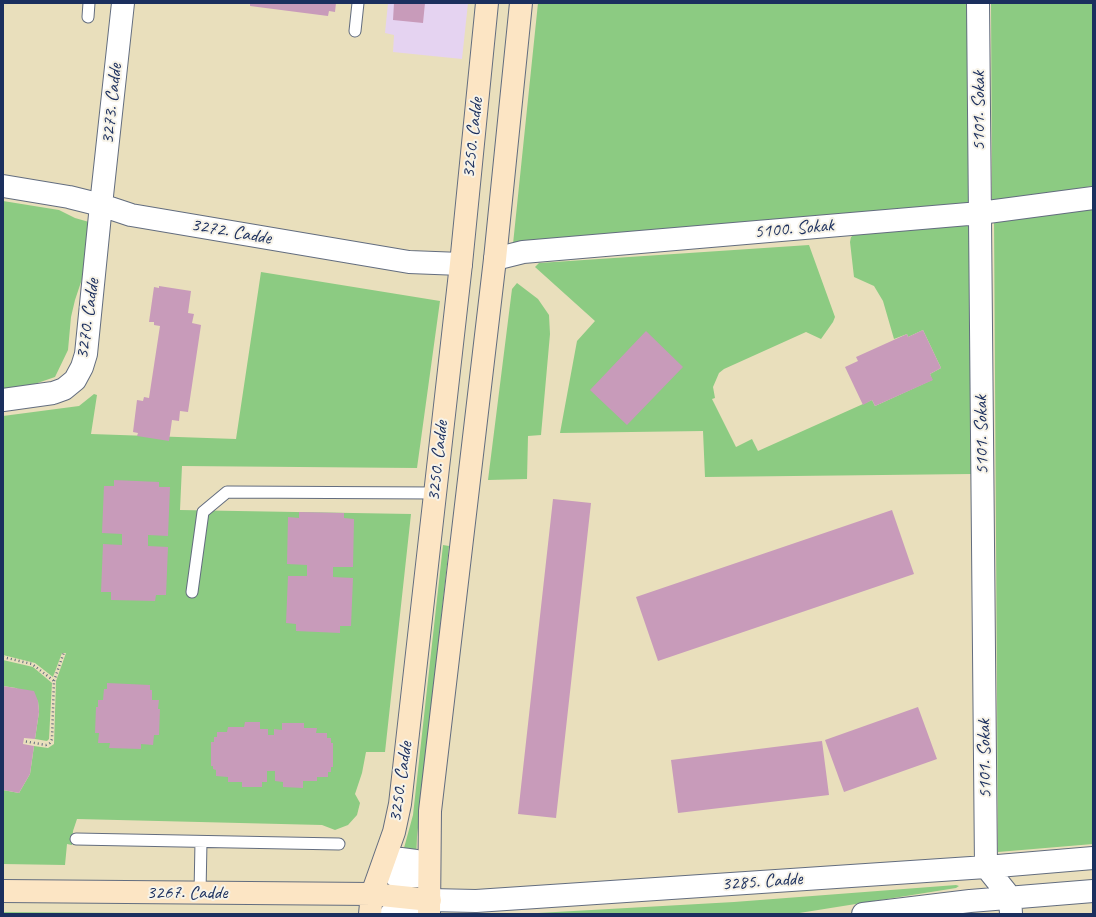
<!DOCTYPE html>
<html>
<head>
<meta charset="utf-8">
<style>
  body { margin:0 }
  #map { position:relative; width:1096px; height:917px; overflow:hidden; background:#e9dfbc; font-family:Caveat,sans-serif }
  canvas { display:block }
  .frame { position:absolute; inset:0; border:4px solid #1b2f5e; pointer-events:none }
</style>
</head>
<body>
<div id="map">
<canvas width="1096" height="917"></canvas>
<div class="frame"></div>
</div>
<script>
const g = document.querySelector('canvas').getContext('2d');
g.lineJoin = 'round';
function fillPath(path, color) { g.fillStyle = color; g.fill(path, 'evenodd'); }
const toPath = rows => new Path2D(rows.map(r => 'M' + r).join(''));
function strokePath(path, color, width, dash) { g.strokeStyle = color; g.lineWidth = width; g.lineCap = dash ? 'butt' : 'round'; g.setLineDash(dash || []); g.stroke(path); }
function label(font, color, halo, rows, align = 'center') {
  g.font = font + ' Caveat,sans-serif'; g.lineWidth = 4; g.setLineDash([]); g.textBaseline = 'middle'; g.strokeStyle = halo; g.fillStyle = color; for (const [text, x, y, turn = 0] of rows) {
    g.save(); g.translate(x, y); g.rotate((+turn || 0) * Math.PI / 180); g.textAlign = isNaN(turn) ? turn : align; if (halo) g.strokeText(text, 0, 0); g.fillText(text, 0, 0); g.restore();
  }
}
const built = toPath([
  [388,3,468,3,462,59,393,52,394,35,385,33]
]);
const green = toPath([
  [538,3,967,3,969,204,513,244],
  [991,3,1093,3,1093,186,992,202],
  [3,201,59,210,75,218,89,222,83,276,75,300,71,317,68,350,55,377,17,390,3,392],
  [1093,208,1093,844,998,852,994,219],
  [970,224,969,244,971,474,705,477,703,431,560,433,577,341,595,321,535,267,539,263,809,245,835,317,833,322,821,339,806,332,724,369,719,373,713,387,715,398,712,399,736,447,752,439,758,451,872,400,875,406,932,380,930,374,941,368,923,330,908,337,907,334,894,339,883,301,874,286,854,277,850,242,851,237,857,232],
  [261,272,440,301,417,468,182,466,180,510,411,514,385,752,366,752,362,773,355,794,360,803,357,815,348,825,335,830,322,825,77,819,73,831,72,845,67,844,65,865,3,864,3,790,19,793,30,774,34,746,48,748,54,744,56,681,66,653,62,653,53,677,35,663,3,655,3,416,79,406,94,394,97,395,91,434,236,439],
  [517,283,538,299,549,315,550,334,541,435,528,436,527,479,488,480,512,289],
  [443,545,449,546,417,837,416,861,401,859,413,815],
  [3,660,33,667,52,683,49,739,47,741,35,739,39,712,38,701,16,688,3,686],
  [956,885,959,886,956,888,793,914,520,914,734,902],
  [3,912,253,914,3,914]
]);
const building = toPath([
  [250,3,336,3,335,12,329,11,328,16,250,6],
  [394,3,425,3,423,23,393,20],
  [159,286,191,291,188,313,194,314,192,323,201,325,188,412,180,411,179,421,172,420,169,441,137,436,138,433,133,432,137,400,143,401,144,397,149,398,160,326,154,325,154,322,149,322,154,287,159,288],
  [923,330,941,368,930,374,933,380,875,406,872,400,863,405,845,367,858,361,856,357,907,334,908,337],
  [646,331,683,367,627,425,590,390],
  [114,480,159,482,159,487,170,487,168,536,148,535,148,546,168,547,166,595,156,595,155,601,111,600,111,592,101,592,103,544,122,545,122,534,102,533,104,486,114,486],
  [553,499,591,503,556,818,518,814],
  [892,510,914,574,658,661,636,597],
  [299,512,344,513,344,518,354,519,353,567,333,567,333,577,353,578,351,626,340,626,340,633,296,631,296,624,286,623,288,576,307,576,307,565,287,564,288,517,299,518],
  [107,683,150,685,150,690,152,690,152,700,159,700,158,709,160,709,159,735,154,735,153,745,141,744,141,749,109,748,110,743,98,743,99,733,95,733,96,707,98,707,98,700,103,700,104,689,107,689],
  [3,686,34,691,38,701,39,712,35,739,24,738,23,744,34,746,30,774,19,793,3,790],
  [918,707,937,759,844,792,825,740],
  [245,722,260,722,260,729,268,729,268,735,274,735,274,729,282,730,282,723,304,723,304,728,317,728,316,733,327,733,327,738,331,738,331,743,333,743,333,767,331,767,331,772,328,772,328,777,317,777,317,781,303,781,303,788,283,787,283,782,275,781,275,771,267,771,267,782,262,782,262,787,242,787,242,782,228,782,228,777,216,776,216,770,213,769,213,766,211,766,211,742,214,742,214,737,217,737,217,732,227,732,228,727,244,727],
  [822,741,829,795,678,813,671,760]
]);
const path = toPath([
  [3,657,32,664,54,681,52,739,50,743,46,745,23,741],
  [54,681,64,652]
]);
const lane = toPath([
  [88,17,89,3],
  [355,31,358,3],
  [192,592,203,512,227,492,434,493],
  [76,839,339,844],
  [200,893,201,842]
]);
const street = toPath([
  [978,3,986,867,1010,897,1011,914],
  [3,186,69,197,101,205,131,215,409,262,461,264],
  [495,259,523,252,980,213,1093,198],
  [3,400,53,393,64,389,75,380,82,367,86,354,101,205,123,3],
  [401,859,416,861,417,876,396,876,401,859],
  [430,900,476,901,986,867,1093,858],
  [391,914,398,910,407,910,414,914],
  [863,914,970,901,1093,891]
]);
const secondary = toPath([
  [3,891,372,894,430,900],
  [370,914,372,894,394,832,400,804,461,264,487,3],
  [429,914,430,811,495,259,521,3]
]);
const streetNames = [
  ["3273. Cadde",112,104,-84],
  ["5101. Sokak",979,111,-90],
  ["3250. Cadde",473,138,-84],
  ["5100. Sokak",794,229,-5],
  ["3272. Cadde",231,232,10],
  ["3270. Cadde",88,319,-82],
  ["5101. Sokak",982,435,-91],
  ["3250. Cadde",438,461,-84],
  ["5101. Sokak",985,759,-91],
  ["3250. Cadde",401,782,-82],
  ["3285. Cadde",762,882,-4],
  ["3267. Cadde",187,893]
];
fillPath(built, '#e5d3f1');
fillPath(green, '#8ccb82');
fillPath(building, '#c89bba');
strokePath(lane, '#636d7f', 13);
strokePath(street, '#636d7f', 24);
strokePath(secondary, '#636d7f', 24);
strokePath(path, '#636d7f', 2.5, [1, 3]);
strokePath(lane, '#fff', 11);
strokePath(street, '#fff', 22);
strokePath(secondary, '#fce5c4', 22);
label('19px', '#1b2f5e', '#f7f3e8', streetNames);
</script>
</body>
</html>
